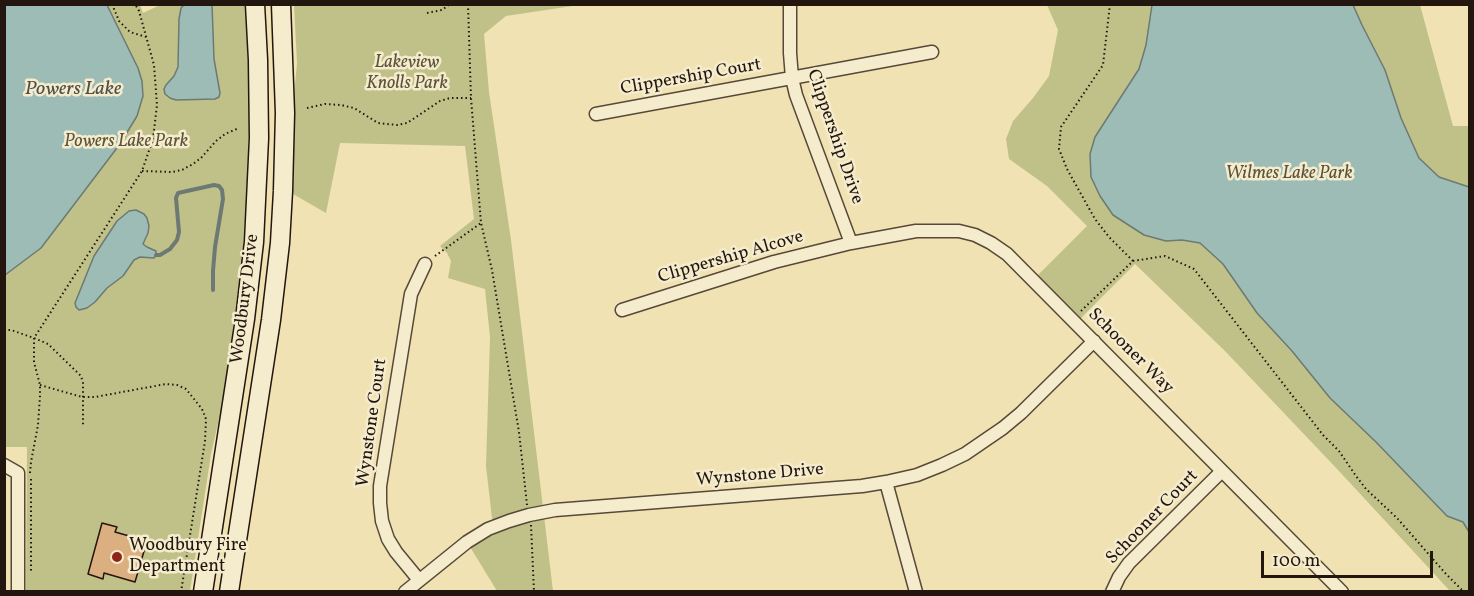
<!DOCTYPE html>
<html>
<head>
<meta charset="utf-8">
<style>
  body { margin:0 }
  #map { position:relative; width:1474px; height:596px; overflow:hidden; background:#f0e2b3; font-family:Vollkorn,serif }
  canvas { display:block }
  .frame { position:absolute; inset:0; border:6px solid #23160f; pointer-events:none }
  .scale { position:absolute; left:1261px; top:551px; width:172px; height:27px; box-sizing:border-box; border:3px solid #23160f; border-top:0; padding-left:8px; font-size:18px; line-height:21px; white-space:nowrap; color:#23160f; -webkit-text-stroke:4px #f5ecce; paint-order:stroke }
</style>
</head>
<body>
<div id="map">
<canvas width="1474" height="596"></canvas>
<div class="frame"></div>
<div class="scale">100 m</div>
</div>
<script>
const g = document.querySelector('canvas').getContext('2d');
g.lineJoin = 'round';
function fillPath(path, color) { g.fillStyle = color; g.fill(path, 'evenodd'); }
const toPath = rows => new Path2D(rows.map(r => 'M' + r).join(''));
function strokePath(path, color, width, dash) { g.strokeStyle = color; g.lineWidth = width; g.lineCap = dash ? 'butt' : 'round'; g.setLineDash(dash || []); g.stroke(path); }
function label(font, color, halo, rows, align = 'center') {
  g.font = font + ' Vollkorn,serif'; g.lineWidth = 5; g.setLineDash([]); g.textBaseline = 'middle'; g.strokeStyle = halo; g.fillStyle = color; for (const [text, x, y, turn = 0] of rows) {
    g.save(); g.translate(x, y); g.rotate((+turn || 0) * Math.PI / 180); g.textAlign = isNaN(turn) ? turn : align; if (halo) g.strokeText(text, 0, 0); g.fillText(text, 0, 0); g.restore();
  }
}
const green = toPath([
  [5,5,140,5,143,13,160,5,245,5,249,82,249,130,246,208,243,249,230,352,222,406,211,454,190,591,26,591,27,447,5,447],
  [294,5,579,5,506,16,484,34,489,92,511,240,553,591,497,591,467,542,493,527,486,466,490,337,485,289,448,278,451,261,447,253,440,246,474,219,465,146,340,143,326,213,293,194,294,96,297,63],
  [1047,5,1420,5,1453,126,1469,126,1469,591,1450,591,1339,471,1225,351,1135,264,1076,323,1033,280,1087,226,1047,186,1009,159,1006,139,1013,121,1033,98,1049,76,1058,30]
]);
const water = toPath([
  [5,4,107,5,138,68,142,81,143,96,137,116,120,144,41,248,5,275,5,4],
  [184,5,212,5,214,59,220,93,219,97,215,99,176,100,170,98,165,94,164,89,166,85,174,76,178,67,179,19,181,8,184,5],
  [1152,5,1353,5,1362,25,1385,70,1401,118,1419,158,1439,177,1469,187,1469,532,1463,522,1447,516,1376,442,1330,398,1292,351,1257,313,1223,264,1200,243,1182,240,1166,241,1144,235,1113,215,1100,196,1091,177,1090,154,1095,137,1139,69,1146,45,1152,5],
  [136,210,144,214,147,218,149,226,148,233,143,244,147,247,156,251,156,255,154,258,140,257,134,260,123,276,107,288,95,302,87,308,79,310,76,307,75,303,94,256,117,221,129,211,136,210]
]);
const stream = toPath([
  [156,255,160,255,170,249,177,240,179,232,176,198,178,193,214,185,219,186,222,190,223,199,215,247,213,271,213,290]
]);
const building = toPath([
  [102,523,117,527,115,532,147,541,135,582,104,573,103,579,88,574,102,523]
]);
const path = toPath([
  [112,4,119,21,130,32,146,37],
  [468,4,471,98,481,223,492,270,519,432,527,505],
  [1110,4,1103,65,1061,127,1059,149,1067,169,1095,219,1109,237,1133,261],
  [427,13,442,10,450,4],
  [307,108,325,104,341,105,354,108,378,123,397,125,407,123,440,101,450,98,471,98],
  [142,171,172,172,182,170,193,164,201,158,216,141,225,134,239,128],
  [435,256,481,223],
  [1081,311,1133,261,1165,256,1194,269,1323,435,1339,451,1356,476,1366,489,1397,518,1446,574,1464,592],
  [4,330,11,330,34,338,48,344,81,376,83,383,83,425],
  [40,385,82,397,95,397,166,384,177,385,186,389,202,409,206,419,205,441,181,592],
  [30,473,31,462,38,425,40,396,40,385,34,362,34,338,142,171,153,139,157,105,154,65,139,11,135,4],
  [31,479,31,572],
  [531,525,534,592]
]);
const street = toPath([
  [790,4,790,53,792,78,796,95,851,243],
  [596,114,932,52],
  [622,310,774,262,851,243,916,231,959,231,975,235,991,243,1007,254,1342,592],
  [4,465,18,473],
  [886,482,916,592],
  [419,580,396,552,388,539,382,521,380,503,380,486,411,294,425,264],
  [18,592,18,473],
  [405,592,467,542,488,529,509,521,529,515,555,510,862,486,886,482,917,475,942,465,965,454,1003,428,1021,413,1094,341],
  [1112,592,1119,577,1129,563,1222,471]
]);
const secondary = toPath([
  [203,592,245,319,254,242,259,138,258,60,255,4],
  [229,592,271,320,280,243,283,191,285,113,281,4]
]);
const markers = [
  [117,557,6,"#8f2418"]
];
const parkNames = [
  ["Lakeview",407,64],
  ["Knolls Park",407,85],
  ["Powers Lake Park",126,143],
  ["Wilmes Lake Park",1289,175]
];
const streetNames = [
  ["Clippership Court",691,78,-10],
  ["Clippership Drive",834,137,71],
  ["Clippership Alcove",731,258,-16],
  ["Woodbury Drive",246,299,-83],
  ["Schooner Way",1130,352,45],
  ["Wynstone Court",373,423,-82],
  ["Wynstone Drive",760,476,-5],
  ["Schooner Court",1153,518,-46]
];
const poiNames = [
  ["Woodbury Fire",129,547],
  ["Department",129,568]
];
const waterNames = [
  ["Powers Lake",73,90]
];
fillPath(green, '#c0c188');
fillPath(water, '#9dbcb6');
strokePath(water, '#6c7a73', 1.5);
strokePath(stream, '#6c7a73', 4);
fillPath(building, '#dcaf80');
strokePath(building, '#23160f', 1.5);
strokePath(street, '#564938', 15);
strokePath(secondary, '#23160f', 21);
strokePath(path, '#23160f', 2, [1.5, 3]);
strokePath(street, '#f5ecce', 12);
strokePath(secondary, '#f5ecce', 18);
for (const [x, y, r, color] of markers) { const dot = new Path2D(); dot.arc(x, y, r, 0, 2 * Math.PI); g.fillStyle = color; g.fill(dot); strokePath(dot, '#f5ecce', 2); }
label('italic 18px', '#5a5239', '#f5ecce', parkNames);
label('18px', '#23160f', '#f5ecce', streetNames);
label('18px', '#23160f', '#f5ecce', poiNames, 'left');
label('italic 20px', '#4e5049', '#f5ecce', waterNames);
</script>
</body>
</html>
